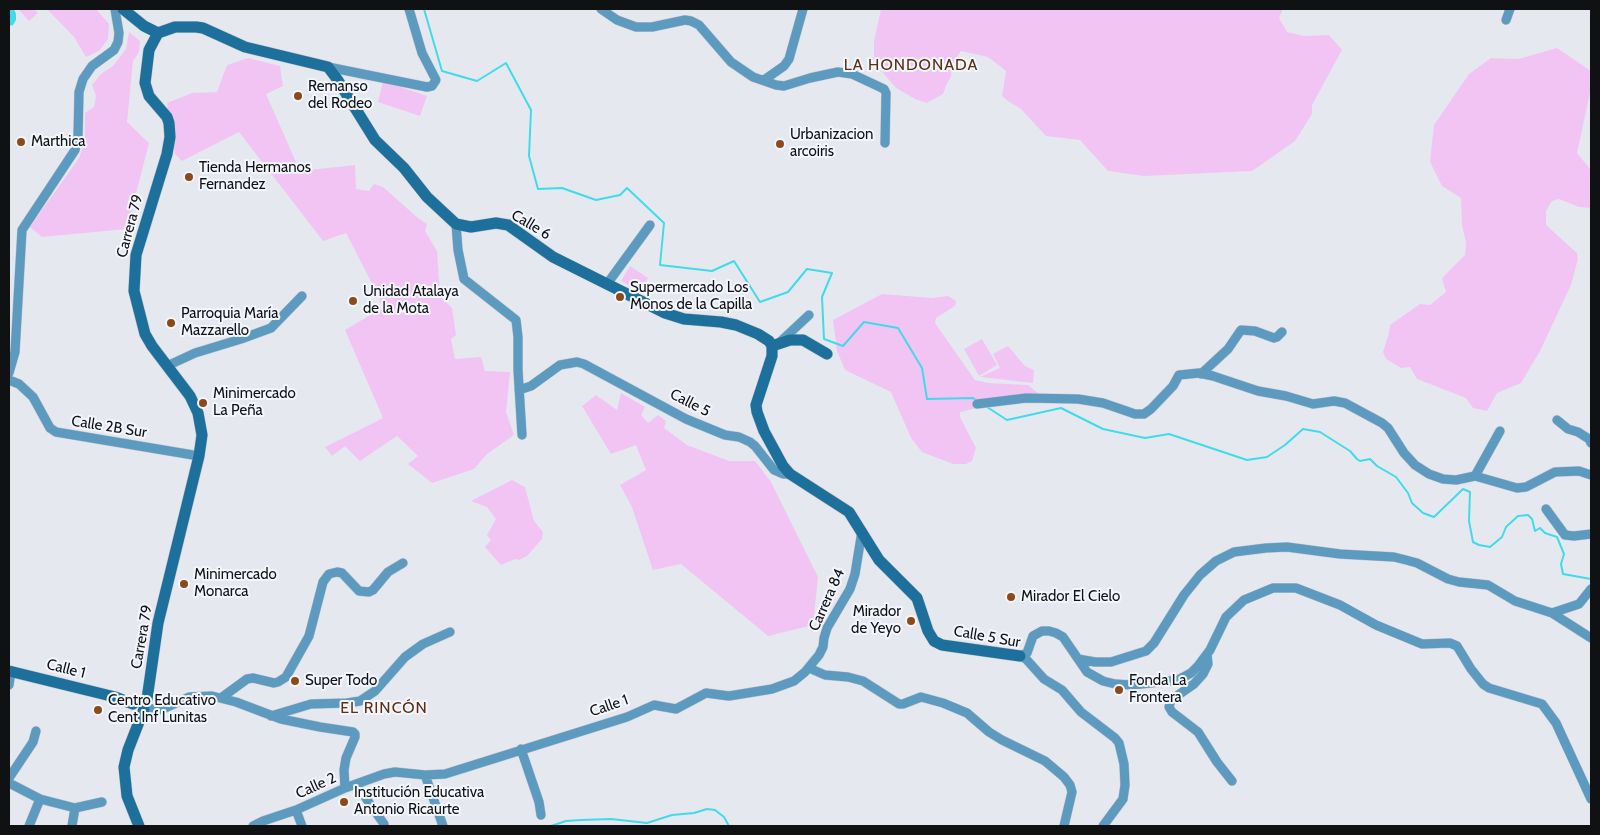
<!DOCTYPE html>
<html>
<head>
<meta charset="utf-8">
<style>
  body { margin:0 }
  #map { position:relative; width:1600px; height:835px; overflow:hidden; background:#e5e9ef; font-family:Cabin,sans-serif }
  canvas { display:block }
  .frame { position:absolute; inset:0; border:10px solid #101113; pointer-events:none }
</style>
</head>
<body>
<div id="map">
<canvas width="1600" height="835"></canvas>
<div class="frame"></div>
</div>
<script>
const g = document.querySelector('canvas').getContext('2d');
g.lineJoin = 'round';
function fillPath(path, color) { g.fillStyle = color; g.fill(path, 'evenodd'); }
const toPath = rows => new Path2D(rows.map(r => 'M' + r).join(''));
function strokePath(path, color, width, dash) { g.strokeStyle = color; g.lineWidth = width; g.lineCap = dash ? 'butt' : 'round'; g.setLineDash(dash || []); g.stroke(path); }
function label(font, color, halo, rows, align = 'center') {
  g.font = font + ' Cabin,sans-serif'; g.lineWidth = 4; g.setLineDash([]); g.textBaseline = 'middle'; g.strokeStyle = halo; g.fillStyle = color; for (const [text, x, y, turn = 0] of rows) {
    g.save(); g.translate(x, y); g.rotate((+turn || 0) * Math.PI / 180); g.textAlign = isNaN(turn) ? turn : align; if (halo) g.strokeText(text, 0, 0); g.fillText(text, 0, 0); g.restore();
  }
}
const green = toPath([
  [18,9,34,9,38,13,29,21],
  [47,9,96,9,109,24,108,39,99,51,86,57,74,37],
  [881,9,1283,9,1279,18,1287,32,1304,36,1329,35,1342,50,1312,105,1312,114,1295,141,1252,171,1144,176,1108,171,1080,140,1046,136,1021,109,1008,101,1002,96,1006,71,988,57,961,51,952,64,951,77,947,83,943,94,927,103,915,99,896,88,884,74,874,59,874,41],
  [129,32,140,41,139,52,133,61,127,122,149,143,127,229,42,237,30,227,79,158,85,141,85,113,94,107,96,96,92,85,101,74,113,66,126,49],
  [1557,48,1591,71,1591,88,1577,153,1591,170,1591,206,1589,208,1579,207,1559,199,1552,201,1546,211,1546,225,1577,253,1578,259,1571,285,1540,351,1521,383,1497,393,1487,411,1473,408,1466,398,1417,379,1410,367,1401,368,1386,359,1383,352,1389,333,1390,325,1420,304,1430,305,1446,292,1442,279,1444,276,1465,255,1466,242,1462,226,1461,198,1442,186,1430,162,1434,125,1469,74,1491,58,1518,59],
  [248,58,280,66,283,86,266,94,300,171,355,165,356,189,369,191,374,184,383,187,418,218,427,224,425,231,437,251,440,296,452,308,456,335,451,339,455,359,481,357,485,371,510,372,506,412,514,435,487,454,474,469,432,483,408,464,418,456,397,436,360,461,345,446,332,456,325,447,383,418,345,330,382,308,379,297,346,233,323,241,239,132,182,161,175,154,167,103,192,93,217,92,227,65],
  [383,81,427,96,420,116,378,102],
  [630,266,648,278,640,292,621,281],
  [882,294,932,298,948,296,956,301,955,306,936,318,935,323,975,380,988,383,1028,385,1038,393,1036,396,1018,398,960,412,960,417,976,448,972,461,966,464,953,464,922,452,911,438,891,392,845,370,837,351,833,320],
  [982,339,997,365,979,376,964,349],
  [1008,346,1025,366,1034,370,1033,383,980,377,1000,368,993,354],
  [621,393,645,407,641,415,648,423,658,415,666,421,664,428,687,445,729,461,755,461,771,482,818,577,813,625,768,636,681,564,653,570,632,507,620,485,646,470,636,445,611,454,582,406,596,395,617,410],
  [512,480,525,487,534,521,543,532,542,539,527,556,519,560,515,559,501,565,485,547,491,540,487,535,496,519,487,507,471,501]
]);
const water = toPath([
  [9,9,14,9,16,14,16,20,13,25,9,26]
]);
const stream = toPath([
  [424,9,442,71,477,81,506,63,531,110,529,156,538,189,562,188,596,200,620,195,627,188,664,223,660,265,712,271,734,261,760,302,788,292,807,269,832,273,822,297,824,339,843,346,864,322,898,328,922,368,927,399,973,398,976,400],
  [987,407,1007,420,1061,408,1103,429,1145,438,1169,434,1247,460,1267,457,1285,445,1303,429,1320,432,1350,451,1357,459,1360,461,1370,459,1377,466,1396,477,1408,493,1412,503,1423,513,1434,517,1463,489,1470,492,1469,521,1473,542,1479,545,1490,547,1502,537,1506,527,1518,516,1528,515,1532,519,1535,531,1540,528,1545,533,1557,537,1564,554,1561,564,1563,574,1591,579],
  [551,826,566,821,581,820,611,819,647,823,672,815,694,813,707,809,715,810,724,817,729,826]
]);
const street = toPath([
  [601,9,617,20,636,27,652,27,685,20,691,21,699,25,731,62,753,77,776,85,784,86,810,78,838,72,852,74,884,89,886,93,885,143],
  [1506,20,1510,9],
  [328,67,427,87,432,86,436,80,422,53,409,9],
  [764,80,784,66,789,59,803,9],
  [456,224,458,250,464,279,516,320,518,337,518,370,522,435],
  [607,284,650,225],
  [779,343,809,315],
  [167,366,195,353,241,339,271,328,302,296],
  [9,373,15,352,22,230,75,150,78,136,79,92,83,79,92,66,114,50,118,42,119,33,115,9],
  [1201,374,1228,349,1241,330,1255,331,1274,338,1277,337,1282,332],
  [9,380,19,384,33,397,50,428,56,432,199,456],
  [519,390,531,386,560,365,577,362,584,364,686,419,725,435,739,437,750,442,755,446,774,470,783,474,790,474],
  [977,404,1026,398,1078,399,1103,403,1135,414,1144,414,1151,409,1173,386,1179,375,1199,373,1213,376,1258,391,1286,396,1313,404,1334,401,1345,403,1382,423,1388,428,1404,453,1415,465,1429,474,1443,479,1456,480,1475,476,1517,488,1526,487,1555,472,1579,471,1591,475],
  [1557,420,1568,429,1578,432,1589,439,1591,443],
  [1475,476,1500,431],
  [1546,509,1565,535,1574,536,1591,534],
  [1552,613,1579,604,1591,589],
  [1207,654,1208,664,1203,674,1194,684,1171,700,1169,707,1172,712,1198,732,1217,762,1232,781],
  [1020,656,1027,653,1033,636,1042,631,1049,631,1056,633,1063,637,1087,672,1103,681,1115,684,1132,685,1178,680,1191,673,1198,666,1210,650,1226,617,1244,600,1273,588,1296,588,1340,605,1376,625,1422,644,1450,643,1457,646,1471,669,1483,684,1489,688,1542,704,1556,723,1591,799],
  [1020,656,1026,659,1044,679,1062,690,1081,712,1115,738,1119,743,1124,764,1125,785,1123,799,1103,826],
  [1078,659,1095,662,1111,662,1146,651,1154,643,1184,595,1200,575,1216,561,1234,552,1266,548,1287,547,1340,554,1394,557,1406,560,1417,563,1448,579,1459,582,1488,585,1515,601,1552,613,1591,638],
  [809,668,825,675,848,677,863,681,899,704,903,704,921,697,943,703,967,713,989,732,1002,740,1045,761,1064,777,1070,785,1072,792,1064,826],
  [9,685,11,671],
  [221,698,247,679,253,678,274,683,278,682,286,677,309,636,323,582,329,574,337,572,342,573,359,591,369,592,373,590,388,572,403,563],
  [146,708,161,710,189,697,212,696,236,702,281,719,320,727,353,732,355,734,355,737,346,758,344,770,345,788],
  [271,716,311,704,347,703,360,701,375,691,405,657,423,644,450,632],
  [521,749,539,802,541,815],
  [425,775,443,826],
  [9,778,33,742,36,731],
  [9,783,40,799,75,808,102,802],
  [356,784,384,824],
  [296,810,302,826],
  [29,826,40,799],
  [72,826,75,808],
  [253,826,263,821,296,810,345,788,384,774,395,772,425,775,445,774,627,717,654,705,676,709,706,693,729,696,772,689,794,681,805,672,819,655,823,647,824,638,827,628,850,589,855,574,862,531]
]);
const secondary = toPath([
  [123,9,144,26,158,33],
  [158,33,175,27,196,27,203,28,245,47,328,67,337,79,375,140,404,168,427,197,456,224,471,227,496,223,508,225,553,257,665,313,684,319,721,322,736,325,758,334,769,341,772,346],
  [772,346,772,356,756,405,757,412,764,431,783,466,790,474,849,512,879,560,917,598,928,631,934,641,942,645,1020,656],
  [772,346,790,340,803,340,827,354],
  [9,671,115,697,133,704],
  [147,699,158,623,199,456,202,435,198,413,190,396,152,346,145,334,134,291,136,255,167,154,170,137,169,123,167,117,149,96,145,83,149,50,158,33],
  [139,826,127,796,124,767,128,750,144,709]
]);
const markers = [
  [298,96,5,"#8c4a18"],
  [21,142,5,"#8c4a18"],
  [780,144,5,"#8c4a18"],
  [189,177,5,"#8c4a18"],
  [620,297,5,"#8c4a18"],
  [353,301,5,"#8c4a18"],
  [171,323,5,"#8c4a18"],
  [203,403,5,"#8c4a18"],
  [184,584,5,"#8c4a18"],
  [1011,597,5,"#8c4a18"],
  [911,621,5,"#8c4a18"],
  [295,681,5,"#8c4a18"],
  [1119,690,5,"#8c4a18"],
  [98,710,5,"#8c4a18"],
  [344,802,5,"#8c4a18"]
];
const poiNames = [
  ["Remanso",308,87],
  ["del Rodeo",308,104],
  ["Urbanizacion",790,135],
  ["arcoiris",790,152],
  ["Marthica",31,142],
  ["Tienda Hermanos",199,168],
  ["Fernandez",199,185],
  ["Supermercado Los",630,288],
  ["Monos de la Capilla",630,305],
  ["Unidad Atalaya",363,292],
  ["de la Mota",363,309],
  ["Parroquia María",181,314],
  ["Mazzarello",181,331],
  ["Minimercado",213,394],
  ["La Peña",213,411],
  ["Minimercado",194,575],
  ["Monarca",194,592],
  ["Mirador El Cielo",1021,597],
  ["Mirador",901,612,"right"],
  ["de Yeyo",901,629,"right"],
  ["Super Todo",305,681],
  ["Fonda La",1129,681],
  ["Frontera",1129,698],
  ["Centro Educativo",108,701],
  ["Cent Inf Lunitas",108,718],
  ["Institución Educativa",354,793],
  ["Antonio Ricaurte",354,810]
];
const streetNames = [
  ["Calle 6",531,225,31],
  ["Carrera 79",130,226,-75],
  ["Calle 5",690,403,27],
  ["Calle 2B Sur",109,427,9],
  ["Carrera 84",827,600,-66],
  ["Carrera 79",142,637,-80],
  ["Calle 5 Sur",987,637,10],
  ["Calle 1",66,669,14],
  ["Calle 1",609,706,-19],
  ["Calle 2",316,786,-24]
];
const neighbourhoodNames = [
  ["LA HONDONADA",911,65],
  ["EL RINCÓN",384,708]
];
fillPath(green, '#f2c4f4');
fillPath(water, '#40daed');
strokePath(stream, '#40daed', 2);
strokePath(street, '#c3c6cc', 10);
strokePath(secondary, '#c3c6cc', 12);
strokePath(street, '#5d9abf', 9);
strokePath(secondary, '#1d709b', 11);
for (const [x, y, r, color] of markers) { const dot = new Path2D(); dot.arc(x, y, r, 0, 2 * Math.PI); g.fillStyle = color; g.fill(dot); strokePath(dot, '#f3f6fd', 2); }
label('15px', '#101113', '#f3f6fd', poiNames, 'left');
label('15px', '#101113', '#f3f6fd', streetNames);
g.letterSpacing = '1px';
label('16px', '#5d2f0d', '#f3f6fd', neighbourhoodNames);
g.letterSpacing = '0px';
</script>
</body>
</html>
